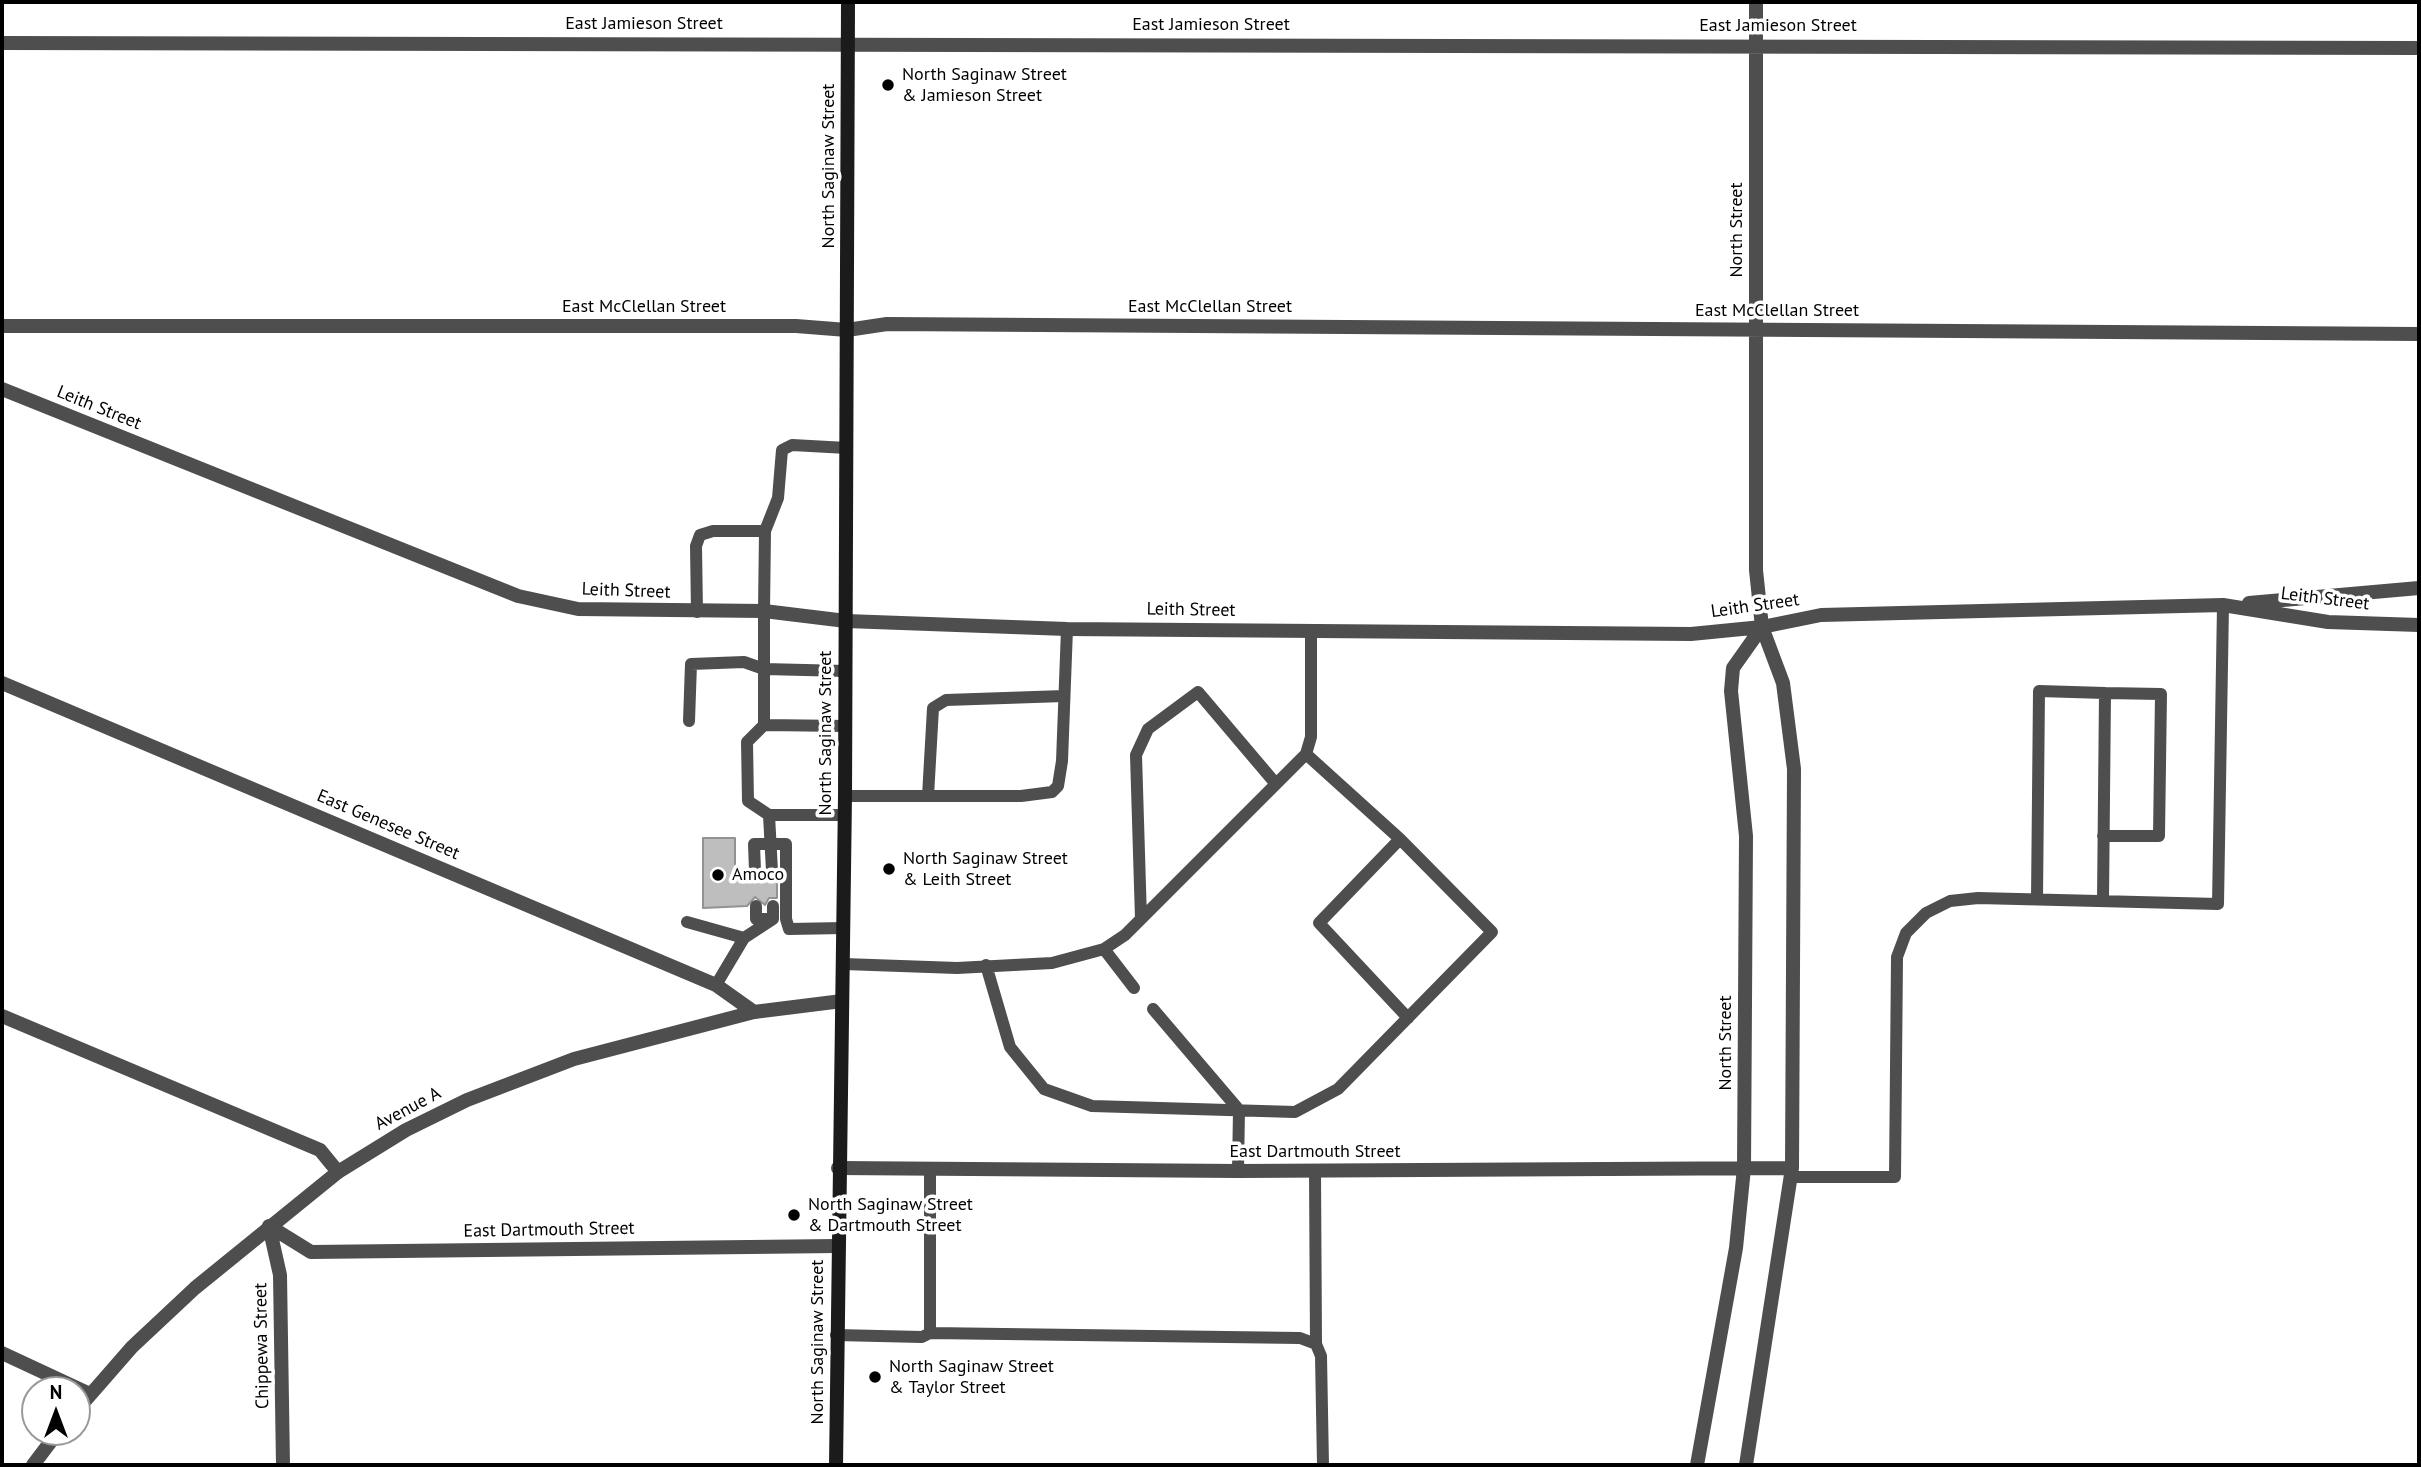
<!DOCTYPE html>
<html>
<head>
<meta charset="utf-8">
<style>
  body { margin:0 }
  #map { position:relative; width:2421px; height:1467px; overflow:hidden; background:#fff; font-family:"PT Sans",sans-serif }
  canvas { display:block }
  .frame { position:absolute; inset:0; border:4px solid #000; pointer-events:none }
  .north { position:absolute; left:21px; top:1376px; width:70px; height:70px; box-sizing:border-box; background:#fff; border:2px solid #999; border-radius:50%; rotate:0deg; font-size:19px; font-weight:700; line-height:28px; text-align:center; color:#000 }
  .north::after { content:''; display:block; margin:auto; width:24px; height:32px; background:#000; clip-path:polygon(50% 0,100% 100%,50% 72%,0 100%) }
</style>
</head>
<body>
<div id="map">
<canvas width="2421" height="1467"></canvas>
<div class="frame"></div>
<div class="north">N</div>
</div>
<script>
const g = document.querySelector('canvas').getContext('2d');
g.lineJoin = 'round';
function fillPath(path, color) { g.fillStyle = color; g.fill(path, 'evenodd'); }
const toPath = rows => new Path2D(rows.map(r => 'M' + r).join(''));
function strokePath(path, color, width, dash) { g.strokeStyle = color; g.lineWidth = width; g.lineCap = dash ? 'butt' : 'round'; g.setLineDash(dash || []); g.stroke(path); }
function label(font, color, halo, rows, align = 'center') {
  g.font = font + ' "PT Sans",sans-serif'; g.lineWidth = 7; g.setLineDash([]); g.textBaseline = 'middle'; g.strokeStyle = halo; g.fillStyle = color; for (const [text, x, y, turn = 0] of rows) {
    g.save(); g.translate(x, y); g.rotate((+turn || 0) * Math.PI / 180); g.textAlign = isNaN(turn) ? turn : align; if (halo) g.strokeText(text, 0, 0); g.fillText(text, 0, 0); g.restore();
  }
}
const building = toPath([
  [703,838,735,838,735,871,746,871,755,880,763,872,769,879,777,878,777,898,769,898,765,905,755,897,747,906,703,908,703,838]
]);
const service = toPath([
  [697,612,696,546,700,535,713,531,765,531],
  [689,721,691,664,744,662,764,669,846,671],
  [764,725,747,742,748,801,769,815],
  [846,726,764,725,764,611,765,531,778,498,782,450,792,445,847,448],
  [845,796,1021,796,1052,792,1058,786,1062,761,1067,629],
  [928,796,933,708,946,700,1064,696],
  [2103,836,2159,836,2161,694,2105,693],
  [1400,839,1319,923,1408,1018],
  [755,871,754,844,786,844,786,919,789,929,844,928],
  [772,871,769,815,845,815],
  [2037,899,2039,691,2105,693,2103,901],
  [756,906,756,919,771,919],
  [1141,919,1136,755,1148,729,1198,692,1276,784],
  [687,922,744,938],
  [1104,949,1134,988],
  [844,964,957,968,1052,963,1104,949,1125,935,1306,754,1311,737,1311,630],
  [986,965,1010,1047,1044,1089,1092,1106,1295,1112,1338,1089,1492,932,1400,839,1306,754],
  [716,985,744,938,773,919,773,906],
  [1153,1009,1239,1110,1238,1171],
  [930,1169,930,1333],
  [1315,1171,1316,1344],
  [1791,1177,1895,1177,1897,957,1906,933,1926,913,1950,901,1978,898,2218,904,2223,605],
  [836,1335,922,1337,930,1333,1300,1338,1316,1344,1321,1356,1323,1465]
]);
const minor = toPath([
  [2,43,2419,48],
  [2,326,796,326,847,330,887,324,2419,334],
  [2,389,518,596,578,609,764,611,846,621,1067,629,1691,634,1762,627,1821,615,2223,605,2328,622,2419,625],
  [2249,603,2419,588],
  [2,683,716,985,754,1012],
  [2,1016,320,1150,338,1172],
  [838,1168,1238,1171,1792,1168],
  [269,1226,311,1252,837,1246],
  [269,1226,280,1275,283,1465],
  [2,1353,90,1394],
  [1697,1465,1736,1248,1744,1168,1746,836,1731,691,1733,668,1762,627],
  [1746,1465,1792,1168,1794,769,1783,683,1762,627,1756,570,1756,2]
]);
const tertiary = toPath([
  [77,1410,132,1347,195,1288,338,1172,406,1130,467,1100,574,1059,754,1012,842,1001],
  [33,1465,58,1432]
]);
const secondary = toPath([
  [836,1465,845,796,848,2]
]);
const markers = [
  [888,85,7,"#000"],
  [889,869,7,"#000"],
  [718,875,7,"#000"],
  [794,1215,7,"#000"],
  [875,1377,7,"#000"]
];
const streetNames = [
  ["East Jamieson Street",644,24],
  ["East Jamieson Street",1211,25],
  ["East Jamieson Street",1778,26],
  ["North Saginaw Street",829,166,-90],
  ["North Street",1737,230,-90],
  ["East McClellan Street",644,307],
  ["East McClellan Street",1210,307],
  ["East McClellan Street",1777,311],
  ["Leith Street",99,408,22],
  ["Leith Street",626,591,2],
  ["Leith Street",2325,599,7],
  ["Leith Street",1755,606,-8],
  ["Leith Street",1191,610,1],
  ["North Saginaw Street",826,733,-90],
  ["East Genesee Street",388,825,23],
  ["North Street",1726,1043,-90],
  ["Avenue A",408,1109,-28],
  ["East Dartmouth Street",1315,1152],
  ["East Dartmouth Street",549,1230,-1],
  ["North Saginaw Street",818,1342,-90],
  ["Chippewa Street",262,1346,-91]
];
const poiNames = [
  ["North Saginaw Street",902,75],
  ["& Jamieson Street",902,96],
  ["North Saginaw Street",903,859],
  ["& Leith Street",903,880],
  ["Amoco",732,875],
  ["North Saginaw Street",808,1205],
  ["& Dartmouth Street",808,1226],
  ["North Saginaw Street",889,1367],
  ["& Taylor Street",889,1388]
];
fillPath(building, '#bebebe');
strokePath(building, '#929292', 2);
strokePath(service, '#4e4e4e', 12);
strokePath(minor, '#4e4e4e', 14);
strokePath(tertiary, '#4e4e4e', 14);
strokePath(secondary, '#1b1b1b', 14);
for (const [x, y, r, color] of markers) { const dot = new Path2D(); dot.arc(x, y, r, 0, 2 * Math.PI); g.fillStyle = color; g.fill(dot); strokePath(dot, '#fff', 2.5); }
label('18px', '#000', '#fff', streetNames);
label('18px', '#000', '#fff', poiNames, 'left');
</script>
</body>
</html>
